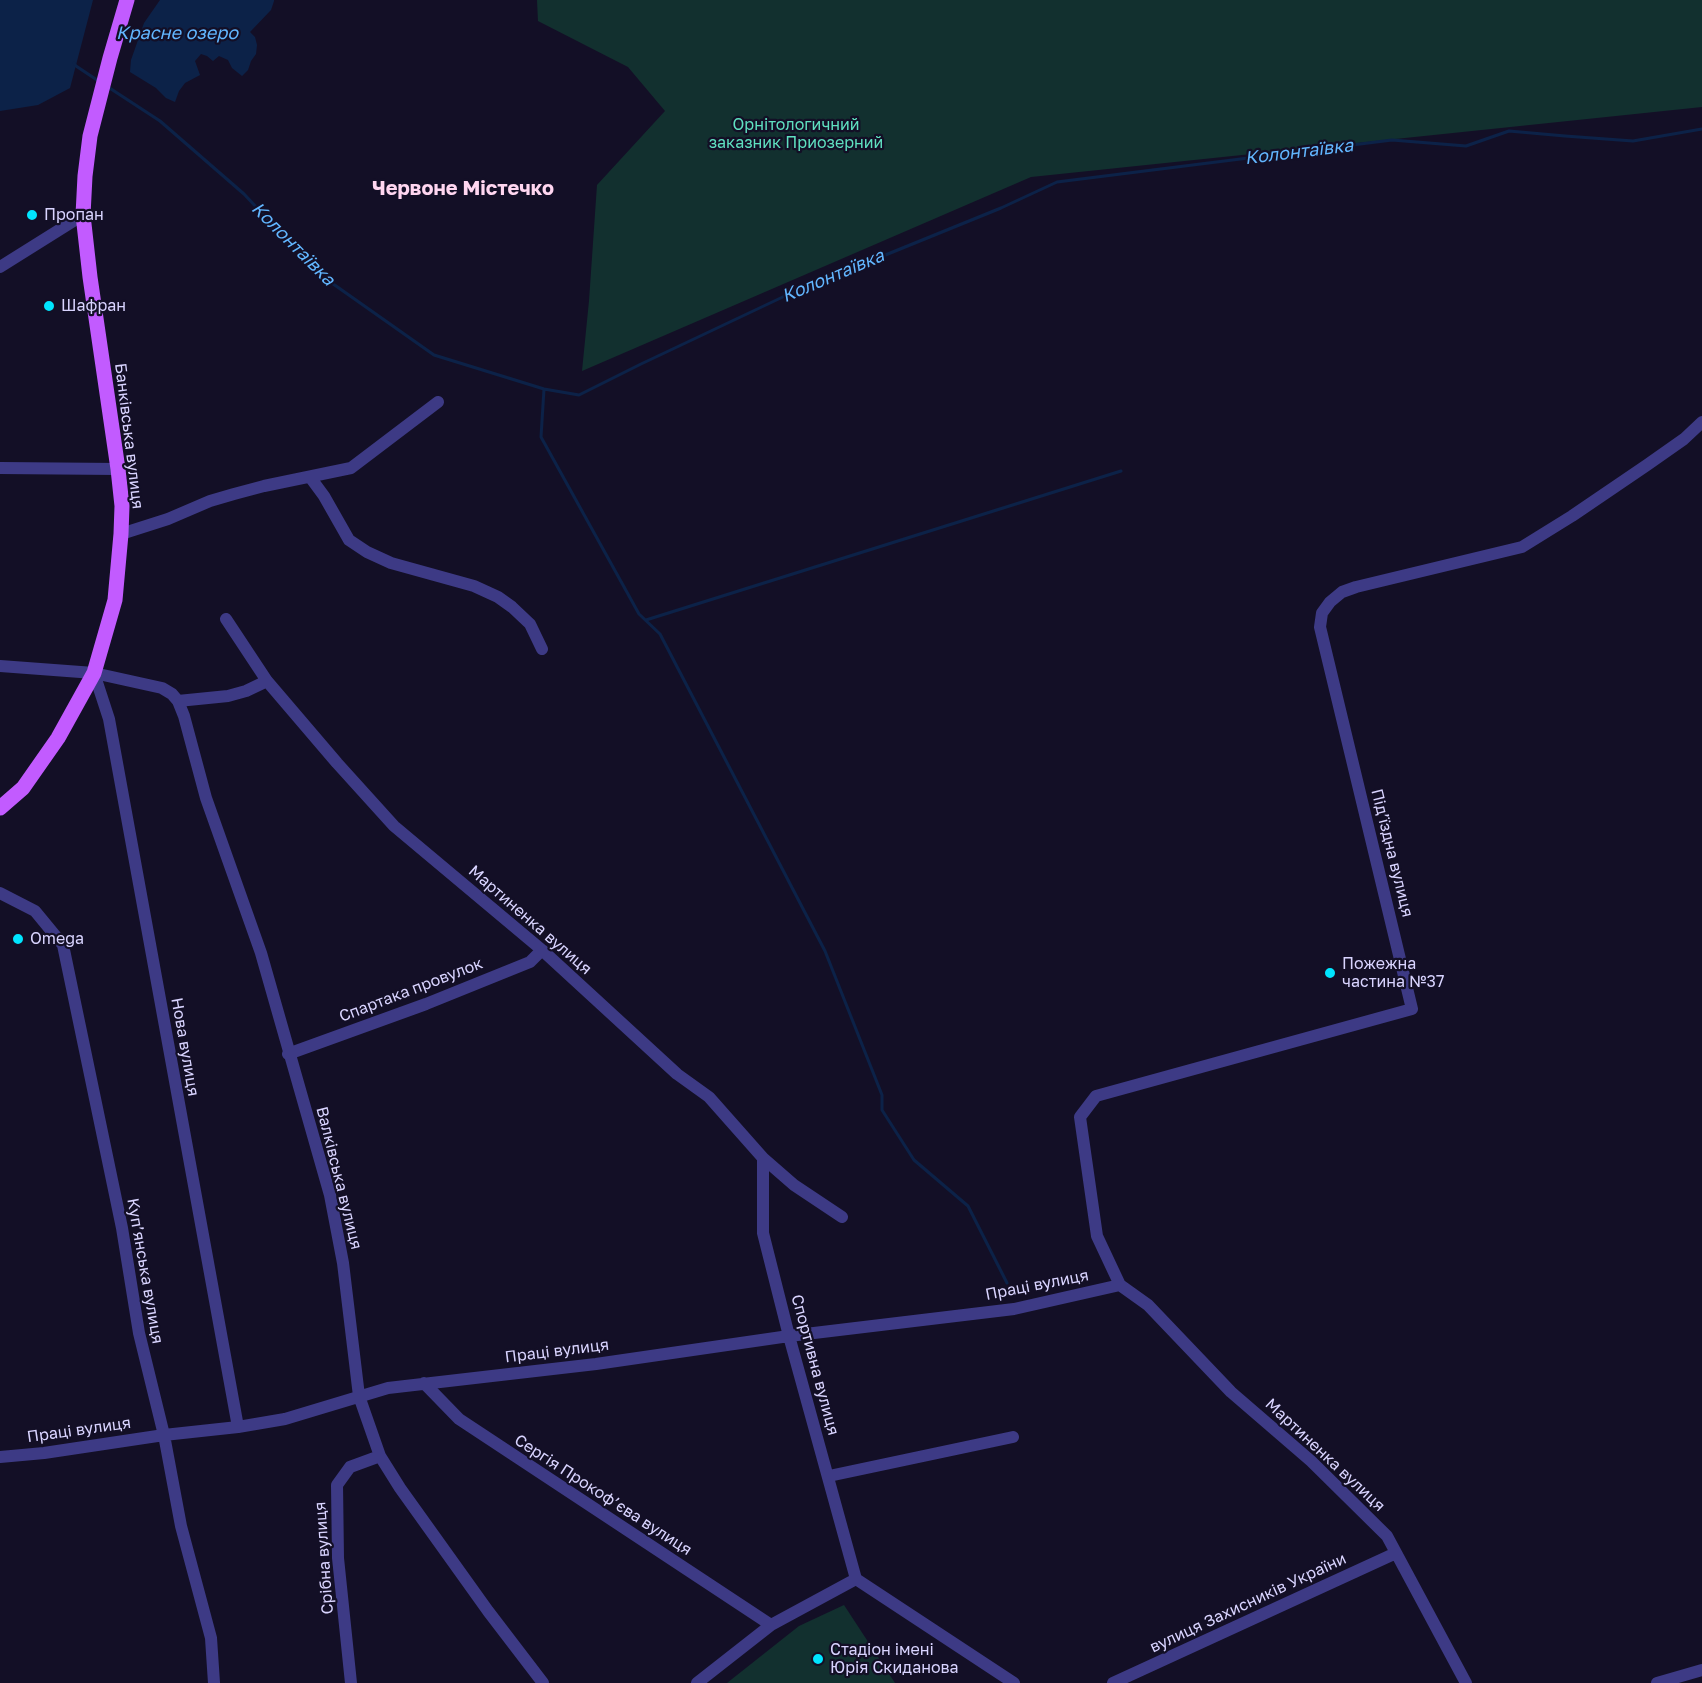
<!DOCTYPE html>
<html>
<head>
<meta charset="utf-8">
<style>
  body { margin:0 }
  canvas { display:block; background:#130f26 }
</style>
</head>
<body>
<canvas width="1702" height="1683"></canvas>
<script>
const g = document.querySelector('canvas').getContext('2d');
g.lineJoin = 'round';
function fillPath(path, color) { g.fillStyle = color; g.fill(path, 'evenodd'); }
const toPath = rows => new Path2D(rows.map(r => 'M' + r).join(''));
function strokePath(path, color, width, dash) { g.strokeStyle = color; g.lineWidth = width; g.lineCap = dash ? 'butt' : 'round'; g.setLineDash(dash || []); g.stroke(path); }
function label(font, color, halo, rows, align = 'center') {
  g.font = font + ' "Golos Text",sans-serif'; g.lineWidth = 4.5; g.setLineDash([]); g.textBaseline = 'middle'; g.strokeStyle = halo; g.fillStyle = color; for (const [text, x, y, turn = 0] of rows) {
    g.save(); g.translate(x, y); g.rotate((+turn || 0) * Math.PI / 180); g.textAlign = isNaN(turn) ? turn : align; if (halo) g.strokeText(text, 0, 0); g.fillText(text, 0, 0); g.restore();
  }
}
const green = toPath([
  [537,0,1702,0,1702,107,1031,177,582,371,589,301,597,185,665,111,628,67,538,21],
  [844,1605,895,1683,727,1683,799,1626]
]);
const water = toPath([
  [0,0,93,0,70,88,38,105,0,111],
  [160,0,274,0,274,1,271,10,250,32,255,37,257,45,256,54,251,61,248,70,242,76,232,68,228,60,219,56,213,61,207,56,201,54,195,61,200,75,185,83,179,91,175,102,166,98,156,88,130,72,131,60,144,23]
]);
const stream = toPath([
  [74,63,76,66,100,82],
  [108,87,160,121,244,194,319,274,434,355,544,389,579,395,641,364,787,295,1001,208,1057,182,1392,140,1466,146,1509,131,1565,136,1633,141,1702,129],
  [544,389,541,437,639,614,660,634,825,951,882,1095,882,1110,914,1160,968,1206,1007,1283],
  [646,620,1121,471]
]);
const minor = toPath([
  [0,267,83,215],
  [0,468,118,469],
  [310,477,324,496,349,540,367,552,391,563,474,586,498,597,512,607,530,624,542,649],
  [121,534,168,519,210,501,234,494,264,486,351,468,438,402],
  [226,619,267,681,337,763,394,826,542,950,677,1074,709,1097,763,1158,794,1185,842,1217],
  [0,666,94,673,162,688,172,694,178,701,184,716,206,798,261,953,330,1195,343,1263,359,1396,380,1456,400,1488,488,1611,543,1683],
  [94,673,109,719,238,1427],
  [178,701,228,696,246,691,267,681],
  [0,893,35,911,63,945,122,1228,139,1333,164,1435,181,1526,211,1638,214,1683],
  [288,1054,426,1004,530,962,542,950],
  [763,1158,763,1233,789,1336,856,1579],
  [424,1383,459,1419,771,1625],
  [0,1457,44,1453,164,1435,238,1427,285,1419,388,1388,596,1364,789,1336,1014,1309,1120,1285],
  [829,1476,1013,1437],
  [351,1683,338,1558,337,1485,350,1467,380,1456],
  [697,1683,771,1625,856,1579,1014,1683],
  [1113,1683,1396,1553],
  [1466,1683,1387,1536,1311,1461,1231,1392,1148,1305,1120,1285,1097,1236,1080,1117,1096,1096,1412,1009,1320,627,1322,613,1330,602,1342,592,1356,587,1522,547,1572,516,1647,465,1684,439,1702,422],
  [1657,1683,1702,1670]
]);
const major = toPath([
  [0,808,23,788,58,738,94,673,115,600,121,534,122,506,118,469,90,277,83,215,85,176,90,136,110,58,127,0]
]);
const markers = [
  [32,215,6,"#00e5ff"],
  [49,306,6,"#00e5ff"],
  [18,939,6,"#00e5ff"],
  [1330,973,6,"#00e5ff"],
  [818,1659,6,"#00e5ff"]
];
const parkNames = [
  ["Орнiтологичний",796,125],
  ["заказник Приозерний",796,143]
];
const poiNames = [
  ["Пропан",44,215],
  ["Шафран",61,306],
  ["Omega",30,939],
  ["Пожежна",1342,964],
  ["частина №37",1342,982],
  ["Стадiон імені",830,1650],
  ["Юрія Скиданова",830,1668]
];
const streetNames = [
  ["Банківська вулиця",129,436,83],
  ["Під’їздна вулиця",1392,853,76],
  ["Мартиненка вулиця",530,920,41],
  ["Спартака провулок",411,990,-21],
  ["Нова вулиця",185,1047,80],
  ["Валківська вулиця",339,1178,76],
  ["Куп’янська вулиця",145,1271,80],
  ["Праці вулиця",1037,1285,-11],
  ["Праці вулиця",557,1351,-7],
  ["Спортивна вулиця",815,1365,75],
  ["Праці вулиця",79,1430,-8],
  ["Мартиненка вулиця",1325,1455,43],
  ["Сергія Прокоф’єва вулиця",603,1495,33],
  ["Срібна вулиця",324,1558,-94],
  ["вулиця Захисників України",1248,1603,-25]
];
const waterNames = [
  ["Красне озеро",177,33],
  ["Колонтаївка",1299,152,-7],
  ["Колонтаївка",293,244,45],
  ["Колонтаївка",833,276,-23]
];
const quarterNames = [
  ["Червоне Містечко",463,189]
];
fillPath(green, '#12302f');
fillPath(water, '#0c2248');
strokePath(stream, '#0c2248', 3);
strokePath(minor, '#3d3a85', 12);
strokePath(major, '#c25bff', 15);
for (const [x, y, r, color] of markers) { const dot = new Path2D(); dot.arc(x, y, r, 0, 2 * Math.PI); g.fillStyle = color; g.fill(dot); strokePath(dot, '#130f26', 2); }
label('16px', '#5fe0c0', '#130f26', parkNames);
label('16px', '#d9d4ff', '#130f26', poiNames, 'left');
label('16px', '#d9d4ff', '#130f26', streetNames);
label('italic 18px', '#62b6ff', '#130f26', waterNames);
label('bold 20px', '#ffd6f0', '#130f26', quarterNames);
</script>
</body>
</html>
